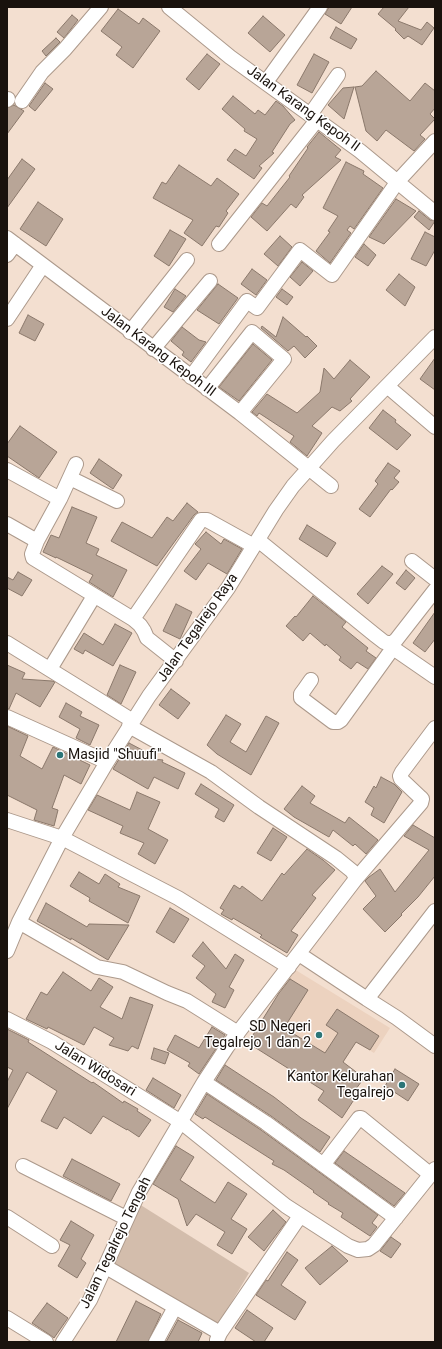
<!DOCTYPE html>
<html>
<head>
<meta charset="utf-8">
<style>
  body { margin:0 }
  #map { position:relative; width:442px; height:1349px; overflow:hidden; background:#f3dfd0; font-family:Roboto,sans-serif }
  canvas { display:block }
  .frame { position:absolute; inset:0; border:8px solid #19120d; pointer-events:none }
</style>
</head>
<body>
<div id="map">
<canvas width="442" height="1349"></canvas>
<div class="frame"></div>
</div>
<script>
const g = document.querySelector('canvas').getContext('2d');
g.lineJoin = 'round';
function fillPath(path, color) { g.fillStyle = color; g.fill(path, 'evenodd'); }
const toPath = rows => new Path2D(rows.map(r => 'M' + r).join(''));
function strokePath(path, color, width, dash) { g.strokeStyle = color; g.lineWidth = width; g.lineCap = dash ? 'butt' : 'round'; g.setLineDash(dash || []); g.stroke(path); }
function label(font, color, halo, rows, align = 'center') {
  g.font = font + ' Roboto,sans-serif'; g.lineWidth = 3; g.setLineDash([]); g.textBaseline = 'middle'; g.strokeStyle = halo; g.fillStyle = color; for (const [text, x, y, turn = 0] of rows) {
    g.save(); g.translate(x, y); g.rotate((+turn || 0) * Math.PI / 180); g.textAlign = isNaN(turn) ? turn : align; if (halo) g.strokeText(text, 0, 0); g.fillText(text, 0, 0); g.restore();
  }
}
const built = toPath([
  [294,969,390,1028,374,1053,356,1042,325,1092,248,1043]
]);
const green = toPath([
  [139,1204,249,1273,216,1328,110,1266]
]);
const building = toPath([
  [329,7,352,7,341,24,325,14,329,7],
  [384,7,409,7,398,21,421,30,427,22,434,28,422,45,408,36,404,39,395,30,396,29,378,14,384,7],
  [118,9,139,24,143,18,160,31,133,68,116,55,122,47,101,31,118,9],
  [72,15,78,20,64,38,57,32,72,15],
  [263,16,285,35,270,52,248,33,263,16],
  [336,27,357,39,351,49,330,38,336,27],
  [56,38,60,42,46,56,42,51,56,38],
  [207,54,220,64,199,90,186,79,207,54],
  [314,54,329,62,312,93,297,85,314,54],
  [376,71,410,101,425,83,435,91,435,108,430,114,435,119,420,135,425,139,414,151,386,130,377,141,366,131,355,87,362,86,376,71],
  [45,83,53,89,35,111,29,106,45,83],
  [354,87,344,119,328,105,343,88,354,87],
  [233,96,255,114,258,110,265,115,276,101,283,106,295,120,290,124,272,152,274,153,259,166,262,168,254,179,227,160,235,149,246,156,257,139,244,131,245,129,222,109,233,96],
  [14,105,24,111,7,134,7,108,14,105],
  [319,132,341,150,335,157,341,160,302,195,304,197,296,208,291,204,267,231,251,217,262,203,267,206,290,177,289,176,308,148,307,147,319,132],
  [22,159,35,169,7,208,7,180,22,159],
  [346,162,364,171,363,174,383,188,354,229,350,226,347,230,351,233,330,263,316,251,330,232,328,231,338,216,323,208,346,162],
  [179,165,211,186,217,178,239,194,226,211,228,213,219,227,216,226,202,246,184,233,193,220,153,198,162,182,166,184,179,165],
  [396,199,416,211,384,244,369,237,396,199],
  [38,202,63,219,46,246,20,229,38,202],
  [419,211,430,220,435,221,429,230,414,217,419,211],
  [170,230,186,239,169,266,154,256,170,230],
  [425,232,435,237,435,250,426,266,411,259,425,232],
  [280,236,292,247,278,266,264,254,280,236],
  [364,244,376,255,368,266,355,257,364,244],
  [302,262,313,271,300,286,290,277,302,262],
  [252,269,267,280,256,295,241,284,252,269],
  [399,274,415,287,405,306,386,290,399,274],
  [218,284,238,298,219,324,197,310,218,284],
  [175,289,186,296,173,312,164,307,175,289],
  [282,289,293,297,287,305,276,297,282,289],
  [28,315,44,324,35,341,19,333,28,315],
  [283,317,306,337,307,336,317,346,305,358,294,346,288,351,261,328,262,326,276,337,283,317],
  [182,327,199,340,206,342,191,362,182,355,184,352,171,341,182,327],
  [253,344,272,360,239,401,219,387,253,344],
  [435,358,435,390,420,379,435,358],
  [350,360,370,377,350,399,352,401,340,411,332,407,312,426,322,433,307,456,290,442,294,436,259,413,257,416,252,412,267,394,297,413,320,392,324,368,334,379,350,360],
  [383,410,396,420,395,422,411,435,397,450,369,428,383,410],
  [20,426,57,452,39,478,7,456,7,444,20,426],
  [99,459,122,475,113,489,90,473,99,459],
  [388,463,400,471,394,478,399,482,392,490,391,489,370,517,359,509,378,484,375,481,388,463],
  [187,503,198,512,194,515,157,566,111,541,122,522,152,538,167,517,173,521,187,503],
  [72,507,97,517,86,543,99,549,96,555,127,570,113,597,89,582,93,575,56,557,56,558,43,552,51,535,59,538,72,507],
  [307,525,336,543,327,557,299,539,307,525],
  [206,532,221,544,224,539,242,549,227,574,208,563,196,580,184,571,201,549,195,544,206,532],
  [382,566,393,574,368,604,357,594,382,566],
  [406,570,415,578,405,590,396,583,406,570],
  [18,572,32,580,22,596,7,588,7,577,13,580,18,572],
  [313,596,346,622,342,627,368,648,366,651,376,658,368,669,357,662,351,669,339,660,341,657,326,644,325,646,310,633,303,641,286,626,295,616,296,617,313,596],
  [176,604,192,612,180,639,163,631,176,604],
  [435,612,435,639,425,652,413,643,435,612],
  [115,624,132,633,113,666,85,650,83,654,74,649,84,633,103,645,115,624],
  [7,665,25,673,22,679,52,681,55,682,40,707,16,693,9,709,7,709,7,665],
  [120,665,136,672,121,704,107,695,120,665],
  [171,689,190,703,178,719,159,705,171,689],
  [66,703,82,712,80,716,99,725,90,745,76,738,80,729,59,717,66,703],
  [226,715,241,724,230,742,246,752,266,716,279,723,251,775,217,754,207,745,226,715],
  [7,726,28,736,20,756,42,769,53,747,90,765,81,784,64,775,52,808,58,810,54,826,34,820,37,810,7,795,7,726],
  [129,743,146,752,143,758,163,760,162,762,185,773,178,789,154,777,148,789,113,769,129,743],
  [381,777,394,784,402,792,384,823,371,815,374,808,365,802,374,786,376,788,381,777],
  [201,784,234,805,224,822,215,817,219,809,195,794,201,784],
  [302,786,315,796,310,803,345,823,349,817,378,840,366,854,355,844,353,846,333,830,329,837,294,817,284,809,302,786],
  [137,792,160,802,148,829,168,840,155,864,138,854,144,843,120,833,123,826,88,810,97,795,130,810,137,792],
  [413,825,435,838,435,876,418,897,401,914,402,915,385,932,363,909,376,896,365,881,369,877,380,869,395,892,429,850,404,836,413,825],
  [273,828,287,837,271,861,257,853,273,828],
  [307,849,323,860,335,870,312,895,316,898,291,931,298,935,287,953,260,937,262,935,233,918,232,920,221,914,224,910,220,908,234,885,240,889,242,886,262,901,282,873,284,875,307,849],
  [79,872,99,884,105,874,120,884,118,887,140,896,128,923,89,901,90,898,70,886,79,872],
  [46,903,87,927,89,924,129,925,108,960,71,938,71,940,37,921,46,903],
  [170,908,189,919,174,943,156,932,170,908],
  [203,942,226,969,235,954,244,960,229,987,234,990,225,1008,212,1002,216,994,196,978,205,966,192,956,203,942],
  [63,972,91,991,99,978,113,987,100,1007,122,1019,130,997,153,1005,138,1049,132,1046,128,1051,109,1045,114,1038,94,1027,84,1045,48,1027,47,1029,26,1019,41,992,47,995,63,972],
  [290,979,308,990,284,1028,325,1053,338,1033,326,1025,337,1009,379,1036,370,1050,356,1042,343,1062,364,1078,353,1093,357,1095,342,1118,318,1100,324,1091,248,1043,279,993,290,979],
  [212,1027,225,1035,199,1074,188,1066,190,1063,167,1050,175,1035,199,1048,212,1027],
  [7,1029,29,1040,28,1042,92,1083,93,1082,123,1103,124,1101,138,1109,137,1111,151,1120,139,1137,127,1129,127,1130,103,1116,91,1134,64,1117,57,1129,41,1121,57,1091,27,1072,7,1109,7,1082,13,1070,7,1067,7,1029],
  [154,1048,169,1053,165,1064,151,1059,154,1048],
  [225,1065,274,1097,301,1118,330,1137,320,1152,271,1116,216,1080,225,1065],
  [395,1069,419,1084,408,1101,385,1086,395,1069],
  [153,1078,181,1095,174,1108,146,1090,153,1078],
  [207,1094,261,1130,378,1215,372,1223,377,1227,370,1236,341,1217,343,1213,328,1204,329,1203,313,1192,314,1191,284,1170,272,1164,274,1161,205,1117,203,1119,195,1114,207,1094],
  [176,1146,194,1157,180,1180,215,1203,228,1182,247,1194,231,1219,247,1229,232,1254,217,1245,225,1232,196,1214,187,1226,178,1199,153,1184,176,1146],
  [344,1151,405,1193,394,1206,335,1163,344,1151],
  [72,1159,120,1184,111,1201,63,1176,72,1159],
  [273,1210,286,1222,264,1251,248,1237,273,1210],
  [71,1221,94,1235,81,1259,86,1263,77,1278,58,1266,70,1245,60,1240,71,1221],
  [391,1237,401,1244,391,1258,380,1251,391,1237],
  [332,1246,348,1261,320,1285,305,1268,332,1246],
  [287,1252,298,1260,281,1285,306,1302,295,1320,256,1295,266,1280,268,1281,287,1252],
  [136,1301,161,1314,148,1342,116,1342,136,1301],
  [47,1303,68,1318,54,1338,50,1335,32,1323,47,1303],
  [247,1310,273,1328,264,1342,256,1342,235,1328,247,1310],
  [178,1320,202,1333,198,1342,166,1342,178,1320]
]);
const minor = toPath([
  [169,7,230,57,360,151,435,213],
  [266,82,320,7],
  [7,100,8,99],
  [22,101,42,72,65,49,101,7],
  [310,115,338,75],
  [7,238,240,413,331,486],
  [219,244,317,120],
  [7,255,15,244],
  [7,319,43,265],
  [130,332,187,260],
  [153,349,210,281],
  [191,377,247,301,257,308,300,250,332,275,398,181,435,141],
  [387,386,435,427],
  [207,389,252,332,284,359,240,413],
  [76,464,60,499,37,541,32,554,33,558,133,619,140,625,144,631,147,638,176,661],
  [7,470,60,499],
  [70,478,117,501],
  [7,524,37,541],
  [258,540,375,635,384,642,391,644,393,648,435,677],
  [412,561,435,579],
  [133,619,201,520,207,520,254,546],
  [7,643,133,721],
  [391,644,396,640,435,590],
  [50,669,94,596],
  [311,680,304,690,301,694,301,698,333,722,338,722,341,720,393,648],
  [7,717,107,762],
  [7,820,62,838,178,898,289,967],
  [355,880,421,803,422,799,420,797,401,779,400,776,402,772,435,728],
  [19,922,97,967,123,972,167,993,187,1001,238,1033],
  [7,951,19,922,62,838,107,762,149,696,228,588,276,510,293,486,333,441,435,337],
  [299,954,367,999,435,911],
  [367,999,397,1018,435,1046],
  [7,1019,52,1042,181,1122,286,1206,348,1246,358,1250,368,1249,374,1245,435,1169],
  [204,1082,266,1123,396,1218],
  [323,1165,359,1118,361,1118,431,1175],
  [23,1166,126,1218],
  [7,1217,52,1246],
  [106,1267,220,1333,217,1340],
  [7,1318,46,1342],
  [220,1333,300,1216],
  [63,1342,90,1300,139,1192,204,1082,227,1047,355,880,355,876,352,871,336,858,259,807,211,772,129,726],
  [156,1342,175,1307]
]);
const markers = [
  [60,755,4,"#2b7577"],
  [319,1035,4,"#2b7577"],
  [402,1085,4,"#2b7577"]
];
const streetNames = [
  ["Jalan Karang Kepoh II",303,109,36],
  ["Jalan Karang Kepoh III",158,352,37],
  ["Jalan Tegalrejo Raya",198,628,-55],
  ["Jalan Widosari",95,1069,32],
  ["Jalan Tegalrejo Tengah",116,1243,-64]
];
const poiNames = [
  ["Masjid \"Shuufi\"",68,755,"left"],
  ["SD Negeri",311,1027],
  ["Tegalrejo 1 dan 2",311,1043],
  ["Kantor Kelurahan",394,1077],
  ["Tegalrejo",394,1093]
];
fillPath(built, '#ecd2bf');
fillPath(green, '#d3bdac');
fillPath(building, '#b8a597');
strokePath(building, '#8a786b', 1);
strokePath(minor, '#ac998b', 16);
strokePath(minor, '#fff', 14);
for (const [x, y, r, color] of markers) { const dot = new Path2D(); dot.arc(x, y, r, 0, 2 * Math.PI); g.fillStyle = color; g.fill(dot); strokePath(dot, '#fff', 1.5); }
label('14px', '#19120d', '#fff', streetNames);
label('14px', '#19120d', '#fff', poiNames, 'right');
</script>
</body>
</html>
